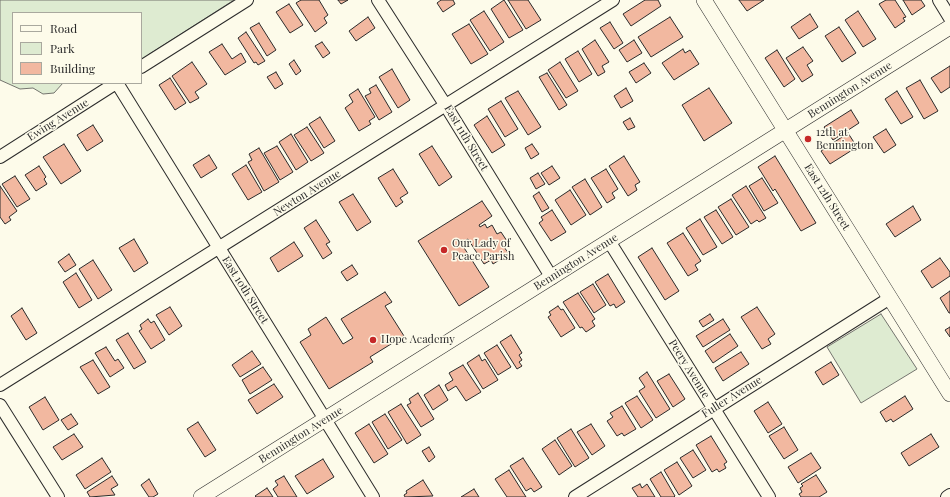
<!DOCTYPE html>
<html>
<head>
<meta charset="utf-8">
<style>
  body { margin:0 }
  #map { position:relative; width:950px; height:497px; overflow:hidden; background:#fdfbea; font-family:"Playfair Display",serif }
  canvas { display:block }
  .legend { position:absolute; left:12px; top:12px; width:130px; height:72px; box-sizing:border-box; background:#fdfbea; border:1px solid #a9a89e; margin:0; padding:5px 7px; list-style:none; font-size:12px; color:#2b2b2b }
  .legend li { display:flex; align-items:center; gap:8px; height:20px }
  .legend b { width:20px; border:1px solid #a9a89e }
</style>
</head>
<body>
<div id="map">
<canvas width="950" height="497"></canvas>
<ul class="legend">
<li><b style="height:5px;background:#fdfbea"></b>Road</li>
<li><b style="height:11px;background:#deebd1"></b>Park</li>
<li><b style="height:11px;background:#f2b8a0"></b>Building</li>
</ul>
</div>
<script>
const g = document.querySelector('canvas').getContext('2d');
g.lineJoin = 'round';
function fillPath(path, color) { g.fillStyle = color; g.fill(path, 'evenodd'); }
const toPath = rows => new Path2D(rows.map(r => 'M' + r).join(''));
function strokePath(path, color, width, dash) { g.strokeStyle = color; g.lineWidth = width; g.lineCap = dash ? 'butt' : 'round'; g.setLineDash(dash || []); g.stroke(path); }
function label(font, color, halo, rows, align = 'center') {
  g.font = font + ' "Playfair Display",serif'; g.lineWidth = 3; g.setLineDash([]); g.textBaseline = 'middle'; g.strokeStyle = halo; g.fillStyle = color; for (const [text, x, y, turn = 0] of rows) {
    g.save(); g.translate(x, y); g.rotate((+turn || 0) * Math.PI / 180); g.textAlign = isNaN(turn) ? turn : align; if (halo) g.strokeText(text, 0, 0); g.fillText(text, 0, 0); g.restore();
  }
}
const green = toPath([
  [0,0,234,0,148,55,148,61,141,65,141,13,13,13,13,83,63,83,54,93,43,94,33,88,20,89,0,80,0,0],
  [881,314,917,369,861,403,827,347,881,314]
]);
const building = toPath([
  [301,0,319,0,328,15,324,18,327,23,315,32,296,3,301,0],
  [338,0,348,0,341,4,338,0],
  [441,0,453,0,455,4,443,12,437,3,441,0],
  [504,0,523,30,509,38,491,9,504,0],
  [508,0,528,0,541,20,526,29,508,0],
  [645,0,658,0,661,6,631,26,623,14,645,0],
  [739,0,764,0,747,11,739,0],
  [886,0,895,0,906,17,903,18,905,21,895,28,879,4,886,0],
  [903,0,921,0,925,6,912,15,903,0],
  [289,4,303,25,290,33,276,12,289,4],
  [484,11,504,42,490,51,470,20,484,11],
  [858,11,876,39,863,47,845,20,858,11],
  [810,14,818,27,799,39,791,27,810,14],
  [368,17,375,28,356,41,349,31,368,17],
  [670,17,683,37,651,57,638,37,670,17],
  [610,22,623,43,614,49,600,28,610,22],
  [259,23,276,50,267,56,250,28,259,23],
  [469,24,488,54,471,64,452,34,469,24],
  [839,27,856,53,842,62,825,36,839,27],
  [246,32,265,61,258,65,256,62,254,63,238,38,246,32],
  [595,40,609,62,602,66,605,72,598,76,582,49,595,40],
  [634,40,642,53,627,62,619,50,634,40],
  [322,42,330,53,323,58,315,46,322,42],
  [222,44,232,59,241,53,246,62,225,75,209,52,222,44],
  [803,47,813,61,807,65,813,75,802,82,786,58,803,47],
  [683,49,685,53,690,50,699,64,674,80,662,63,683,49],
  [777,50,795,79,784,87,765,58,777,50],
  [578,51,592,74,579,82,565,59,578,51],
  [294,60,301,71,296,75,289,64,294,60],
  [192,62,207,84,195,92,199,98,190,103,172,76,192,62],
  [560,62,578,91,566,98,548,70,560,62],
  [644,63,651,73,636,83,629,72,644,63],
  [950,66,950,87,941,93,931,78,950,66],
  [392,69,410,100,398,108,379,77,392,69],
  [276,72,283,84,275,89,267,77,276,72],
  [547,73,567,105,559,110,539,77,547,73],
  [170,78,186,103,175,110,159,85,170,78],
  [920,80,938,111,924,119,906,88,920,80],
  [376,85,392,112,379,120,365,96,371,93,369,89,376,85],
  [626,88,633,101,621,108,614,96,626,88],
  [709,88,732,123,704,141,682,105,709,88],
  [358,89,375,117,369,121,371,124,359,131,345,108,353,102,349,95,358,89],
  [518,91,541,127,528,135,505,98,518,91],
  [897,91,913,117,901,124,885,99,897,91],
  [501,101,518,129,505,137,488,109,501,101],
  [851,110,859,123,833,140,824,127,851,110],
  [487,116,505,145,492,153,474,125,487,116],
  [320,117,335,141,324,148,309,124,320,117],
  [630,118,635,127,628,130,623,122,630,118],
  [93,125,103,141,87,151,77,135,93,125],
  [307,127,324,153,311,161,294,135,307,127],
  [886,129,896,145,884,153,873,137,886,129],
  [848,133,857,147,830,164,821,151,848,133],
  [291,134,308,162,296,170,279,142,291,134],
  [64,144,81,171,61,184,43,157,64,144],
  [532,144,539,154,531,159,525,148,532,144],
  [277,146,293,172,280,180,264,153,277,146],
  [432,146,452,177,439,186,419,154,432,146],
  [259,148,279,182,264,191,248,162,252,160,249,154,259,148],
  [209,155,217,168,201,178,193,165,209,155],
  [624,156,640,182,635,185,637,190,628,196,609,166,624,156],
  [775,156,816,223,801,231,775,189,773,191,758,167,775,156],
  [246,165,262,192,248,200,232,174,246,165],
  [39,166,46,177,44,179,47,184,36,191,25,175,39,166],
  [552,166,560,178,549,185,541,173,552,166],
  [393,169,408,193,400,198,403,202,396,207,378,178,393,169],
  [606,169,618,189,612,193,615,198,607,203,591,178,606,169],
  [538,173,545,184,536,189,530,178,538,173],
  [15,176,30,199,17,207,2,184,15,176],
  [762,178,778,203,764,211,749,186,762,178],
  [585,179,602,207,590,215,572,187,585,179],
  [0,186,17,211,9,217,11,220,5,224,0,217,0,186],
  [746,186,766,218,759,222,757,220,751,224,732,195,746,186],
  [570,190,586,215,571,225,555,200,570,190],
  [539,192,549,208,542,212,533,196,539,192],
  [353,194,371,222,357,231,339,202,353,194],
  [731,199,749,227,736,235,718,207,731,199],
  [482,201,492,216,479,225,480,227,485,224,487,228,492,225,497,234,501,232,509,244,504,247,509,254,493,264,491,260,484,264,468,239,461,243,489,287,459,306,418,241,482,201],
  [913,206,921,220,895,237,886,224,913,206],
  [552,210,566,232,551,241,539,223,543,220,541,217,552,210],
  [716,210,733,237,722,244,704,217,716,210],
  [700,219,717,247,703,255,686,228,700,219],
  [316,220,330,242,326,244,332,253,323,259,304,228,316,220],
  [683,233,701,261,695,265,698,270,688,276,667,243,683,233],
  [134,239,148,263,134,272,119,248,134,239],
  [294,242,303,256,278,272,270,258,294,242],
  [652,248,679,291,665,300,638,257,652,248],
  [69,254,76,265,65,272,58,262,69,254],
  [940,258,950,272,950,276,932,288,921,271,940,258],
  [93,260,112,290,98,299,79,269,93,260],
  [352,265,358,274,347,281,341,272,352,265],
  [76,273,92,300,79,308,63,282,76,273],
  [608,274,625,302,616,308,614,304,610,306,595,282,608,274],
  [593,284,606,305,594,313,580,292,593,284],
  [950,291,950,313,949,313,940,298,950,291],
  [385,292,392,302,385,306,404,336,370,357,373,362,329,389,300,342,311,335,308,329,326,317,343,344,353,338,341,319,385,292],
  [578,293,595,319,592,321,595,326,586,332,582,327,580,328,563,302,578,293],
  [558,306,561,310,563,309,575,328,561,337,548,317,551,315,549,312,558,306],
  [170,307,182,326,169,335,156,315,170,307],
  [757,307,775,334,768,339,771,344,762,349,741,317,757,307],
  [22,308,37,333,26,340,11,316,22,308],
  [710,314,714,320,703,327,699,321,710,314],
  [148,319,151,323,154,321,165,340,151,349,139,331,142,329,140,325,148,319],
  [723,319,730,330,703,347,696,336,723,319],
  [950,327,950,337,945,330,950,327],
  [128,333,146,362,134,369,116,340,128,333],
  [730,334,738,346,713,363,705,351,730,334],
  [511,335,522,353,519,355,522,360,519,362,522,366,517,369,500,342,511,335],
  [497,345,511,367,498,375,484,353,497,345],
  [106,347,115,361,118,359,124,368,110,377,95,353,106,347],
  [252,351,261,364,240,377,232,365,252,351],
  [741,352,749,364,723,381,715,368,741,352],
  [479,355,482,361,485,359,498,380,483,389,467,363,479,355],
  [93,360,110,387,98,394,80,367,93,360],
  [831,362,839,375,823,385,815,372,831,362],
  [463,365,481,392,466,401,456,386,448,391,445,385,453,380,449,373,463,365],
  [263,367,272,380,250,394,242,380,263,367],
  [647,372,670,409,656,418,639,391,645,387,639,378,647,372],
  [669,374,685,399,673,407,657,381,669,374],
  [274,384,283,397,257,414,248,400,274,384],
  [439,385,448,400,433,410,424,395,439,385],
  [418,393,434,419,421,427,407,405,411,403,409,399,418,393],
  [637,396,653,420,641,428,625,403,637,396],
  [905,396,913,409,893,422,891,419,886,422,880,412,905,396],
  [45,397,59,420,43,430,29,407,45,397],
  [768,402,782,424,768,433,754,411,768,402],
  [401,404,421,435,407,444,388,412,401,404],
  [622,406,636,429,624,436,622,433,617,436,607,421,613,417,610,413,622,406],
  [71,414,78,424,68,430,61,420,71,414],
  [385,414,402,440,388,449,372,422,385,414],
  [198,422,216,450,205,457,187,429,198,422],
  [369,424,388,454,374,463,355,433,369,424],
  [591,424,605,446,592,455,577,432,591,424],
  [784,427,798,450,784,459,769,436,784,427],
  [571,429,589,458,575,467,557,438,571,429],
  [74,434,83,447,62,460,53,447,74,434],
  [931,434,939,447,909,466,901,453,931,434],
  [711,436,727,462,724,464,726,468,719,472,717,469,712,472,696,445,711,436],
  [555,440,572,466,559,475,542,449,555,440],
  [429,447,435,457,429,462,422,451,429,447],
  [693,450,706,470,693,478,680,458,693,450],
  [811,453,821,468,798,483,788,467,811,453],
  [102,458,111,472,85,489,76,475,102,458],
  [523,458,542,487,534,492,531,488,526,491,510,466,523,458],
  [323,459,334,477,307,494,295,476,323,459],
  [677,462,692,486,679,495,664,470,677,462],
  [509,470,526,497,507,497,495,479,509,470],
  [661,472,675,496,674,497,661,497,650,479,661,472],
  [816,475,827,492,819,497,801,497,799,494,802,492,800,488,803,486,801,484,816,475],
  [112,476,118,485,111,489,115,495,90,497,87,492,112,476],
  [284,476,297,497,278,497,273,489,278,485,275,481,284,476],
  [149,479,158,494,153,497,149,497,141,485,149,479],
  [423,480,433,496,405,497,404,495,407,493,406,491,423,480],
  [640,484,642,488,647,484,655,497,638,497,632,488,640,484],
  [267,488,273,497,256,497,255,496,267,488],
  [474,489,479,497,461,497,474,489]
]);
const minor = toPath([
  [378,0,446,106,552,278],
  [939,0,950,18],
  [141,67,247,0],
  [117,83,373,497],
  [0,157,116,83],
  [609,241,769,497],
  [0,385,613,0],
  [0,405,58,497],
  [575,497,890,298],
  [947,497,950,495]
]);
const tertiary = toPath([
  [704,0,950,394],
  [201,497,950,27]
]);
const markers = [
  [808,139,4,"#c62828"],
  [444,250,4,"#c62828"],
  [373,340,4,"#c62828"]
];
const streetNames = [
  ["Bennington Avenue",850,90,-32],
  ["Ewing Avenue",58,120,-32],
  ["East 11th Street",466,138,59],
  ["Newton Avenue",307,193,-32],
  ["East 12th Street",827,197,58],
  ["Bennington Avenue",576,262,-32],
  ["East 10th Street",245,290,58],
  ["Peery Avenue",689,369,58],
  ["Fuller Avenue",732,397,-32],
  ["Bennington Avenue",301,435,-32]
];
const poiNames = [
  ["12th at",816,133],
  ["Bennington",816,146],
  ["Our Lady of",452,244],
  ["Peace Parish",452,257],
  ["Hope Academy",381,340]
];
fillPath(green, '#deebd1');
strokePath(green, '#74746e', 1);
fillPath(building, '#f2b8a0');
strokePath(building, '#2b2b2b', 1);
strokePath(minor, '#2b2b2b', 14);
strokePath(tertiary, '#2b2b2b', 16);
strokePath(minor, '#fdfbea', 12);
strokePath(tertiary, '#fdfbea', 15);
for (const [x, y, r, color] of markers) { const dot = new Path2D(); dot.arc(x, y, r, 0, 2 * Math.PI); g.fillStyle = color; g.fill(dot); strokePath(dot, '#fdfbea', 1.5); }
label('11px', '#2b2b2b', '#fdfbea', streetNames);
label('11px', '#2b2b2b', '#fdfbea', poiNames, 'left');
</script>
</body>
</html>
